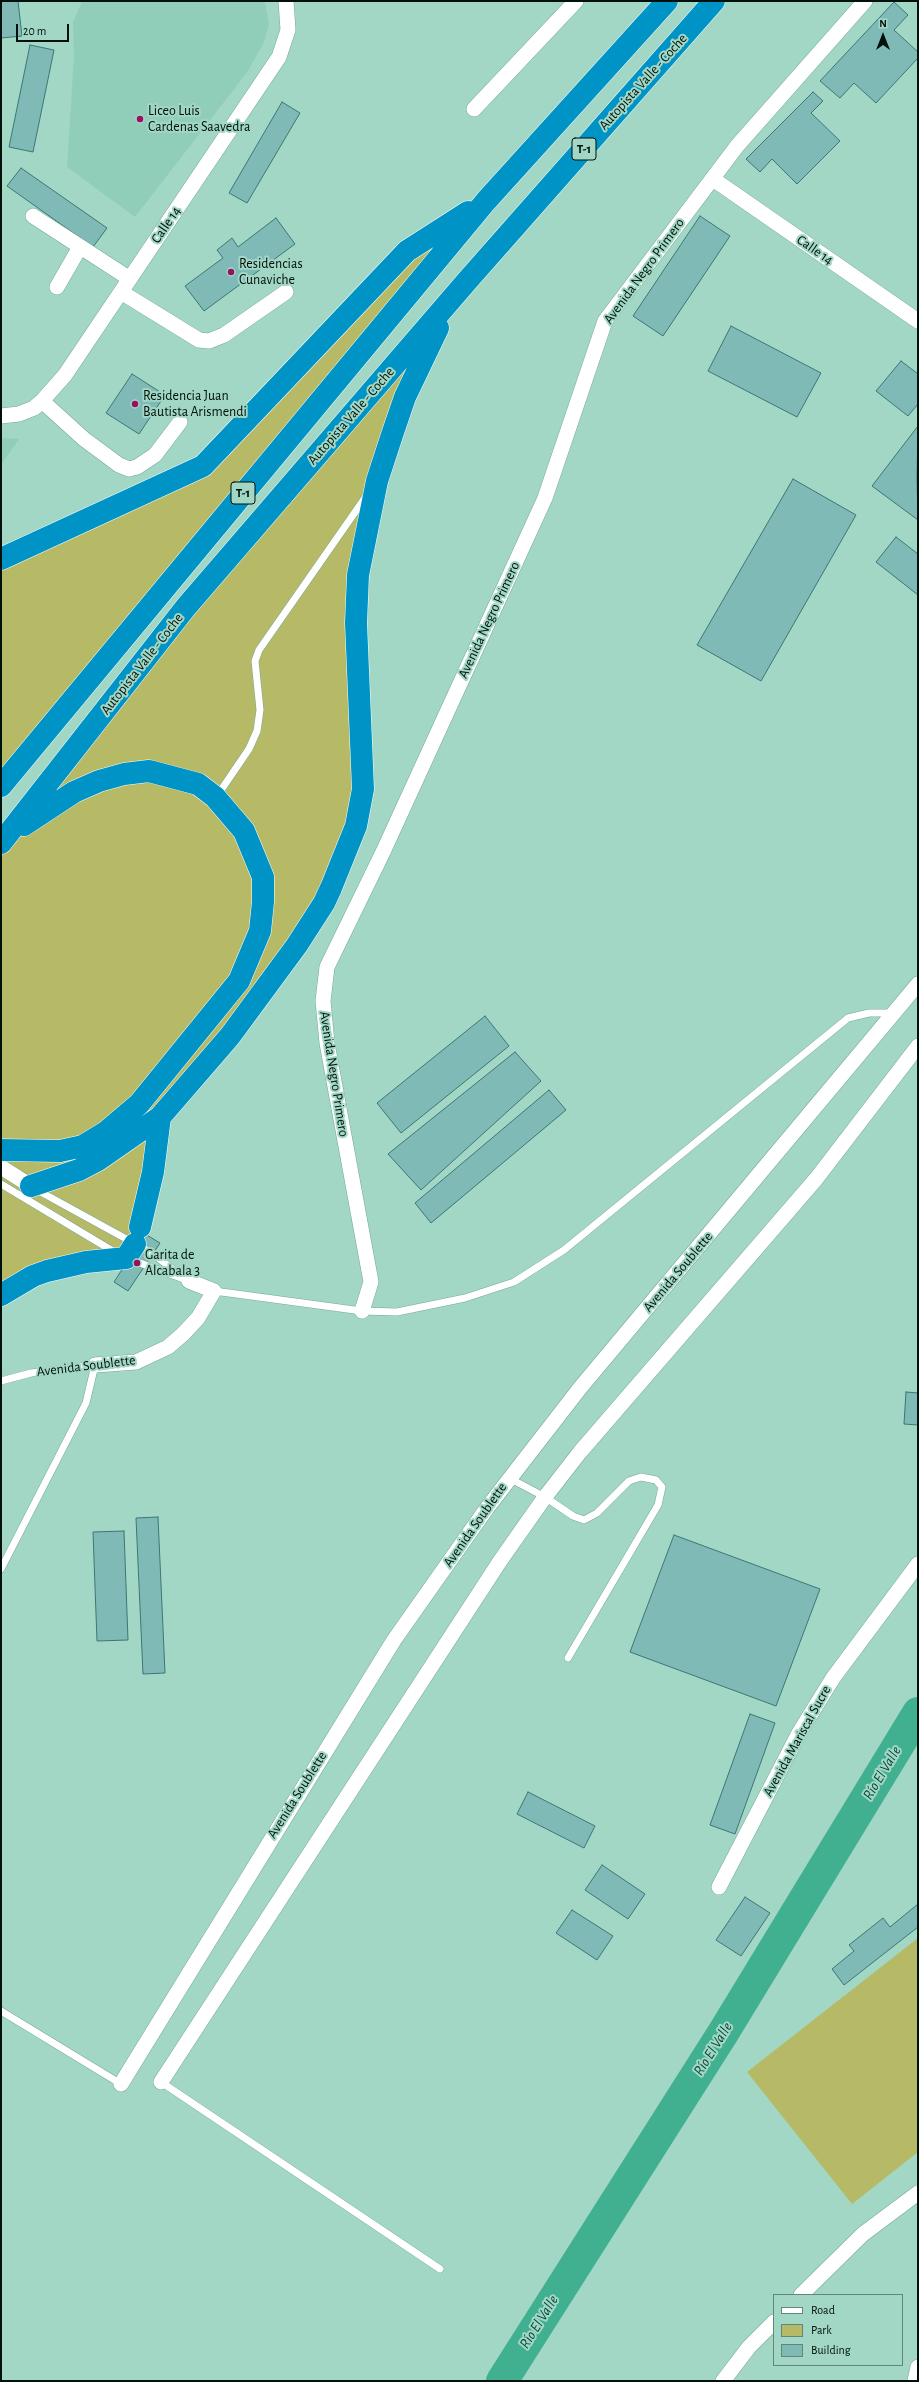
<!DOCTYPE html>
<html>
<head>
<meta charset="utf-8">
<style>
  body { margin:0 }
  #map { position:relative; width:919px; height:2382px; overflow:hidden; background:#a2d7c5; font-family:"Alegreya Sans",sans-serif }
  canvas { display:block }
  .frame { position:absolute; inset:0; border:2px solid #00100a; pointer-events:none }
  .legend { position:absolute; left:773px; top:2294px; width:130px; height:72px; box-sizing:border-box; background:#a2d7c5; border:1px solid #61877a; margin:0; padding:5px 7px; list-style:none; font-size:12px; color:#00100a }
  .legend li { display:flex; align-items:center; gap:8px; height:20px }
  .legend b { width:20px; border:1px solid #61877a }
  .north { position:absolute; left:863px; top:16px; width:40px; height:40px; -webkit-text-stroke:3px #a2d7c5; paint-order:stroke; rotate:0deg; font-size:11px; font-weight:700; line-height:16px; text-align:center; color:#00100a }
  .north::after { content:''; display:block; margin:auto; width:14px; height:18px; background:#00100a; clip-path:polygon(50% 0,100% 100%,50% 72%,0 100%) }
  .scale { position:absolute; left:16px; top:24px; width:53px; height:18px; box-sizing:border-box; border:2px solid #00100a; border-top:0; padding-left:5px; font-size:12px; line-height:14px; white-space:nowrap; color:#00100a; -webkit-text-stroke:3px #a2d7c5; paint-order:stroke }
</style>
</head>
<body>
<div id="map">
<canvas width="919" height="2382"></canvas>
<div class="frame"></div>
<ul class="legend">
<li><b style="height:5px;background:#fff"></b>Road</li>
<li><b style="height:11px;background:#b6ba66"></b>Park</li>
<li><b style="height:11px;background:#7fbab6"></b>Building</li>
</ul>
<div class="north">N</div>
<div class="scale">20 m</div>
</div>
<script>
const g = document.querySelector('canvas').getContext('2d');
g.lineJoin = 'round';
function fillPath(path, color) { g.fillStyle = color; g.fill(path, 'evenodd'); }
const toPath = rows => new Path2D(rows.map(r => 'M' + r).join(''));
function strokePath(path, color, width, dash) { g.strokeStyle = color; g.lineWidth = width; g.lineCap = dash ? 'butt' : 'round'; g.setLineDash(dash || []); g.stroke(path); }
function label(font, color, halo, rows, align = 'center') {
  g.font = font + ' "Alegreya Sans",sans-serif'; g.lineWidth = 4; g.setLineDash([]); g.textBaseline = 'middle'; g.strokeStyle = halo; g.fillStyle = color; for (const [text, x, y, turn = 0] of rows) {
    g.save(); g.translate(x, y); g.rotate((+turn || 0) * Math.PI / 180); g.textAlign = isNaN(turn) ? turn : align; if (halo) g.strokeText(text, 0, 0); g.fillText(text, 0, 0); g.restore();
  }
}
const built = toPath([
  [82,1,263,1,265,3,269,24,264,42,248,71,135,217,67,167,74,56,73,23],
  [1,438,19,439,1,465]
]);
const green = toPath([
  [486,201,1,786,1,559,203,466,407,251],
  [454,296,368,530,363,789,341,868,160,1117,135,1244,1,1295,1,843],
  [918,1938,918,2152,852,2204,747,2072]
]);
const river = toPath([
  [502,2381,723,2033,918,1713]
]);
const building = toPath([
  [1,1,18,1,22,36,1,38,1,1],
  [894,2,908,15,894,30,918,52,918,58,876,103,854,83,840,98,820,81,894,2],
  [30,45,54,50,33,152,9,147,30,45],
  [813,92,823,101,811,113,840,141,797,184,772,159,760,172,746,159,813,92],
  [282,102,300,113,247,203,229,193,282,102],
  [21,168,107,228,93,247,7,186,21,168],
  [700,216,730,236,663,336,633,316,700,216],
  [276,218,295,244,204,311,185,286,223,258,217,250,232,238,238,247,276,218],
  [731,326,821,373,797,417,708,371,731,326],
  [901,361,918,374,918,404,908,416,876,391,901,361],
  [132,374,165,395,139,434,106,413,132,374],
  [918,426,917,478,918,520,872,486,918,426],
  [793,479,856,515,761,681,697,645,793,479],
  [896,537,918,554,918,595,876,562,896,537],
  [485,1016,509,1046,401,1133,377,1103,485,1016],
  [515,1052,541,1081,421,1190,388,1154,515,1052],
  [549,1090,566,1110,431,1223,415,1203,549,1090],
  [145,1234,160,1243,128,1291,114,1282,145,1234],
  [906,1392,918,1393,918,1425,904,1424,906,1392],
  [158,1517,165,1673,143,1674,136,1518,158,1517],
  [124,1531,128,1640,97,1641,93,1532,124,1531],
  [674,1535,820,1589,776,1706,630,1652,674,1535],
  [750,1714,775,1723,735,1834,710,1825,750,1714],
  [528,1792,595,1826,584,1848,517,1814,528,1792],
  [602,1865,645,1894,628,1919,585,1890,602,1865],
  [745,1897,770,1913,741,1956,716,1940,745,1897],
  [918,1904,918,1927,844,1985,832,1969,854,1951,849,1945,883,1918,890,1927,918,1904],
  [572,1910,613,1936,597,1960,556,1933,572,1910]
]);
const lane = toPath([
  [217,796,249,749,257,731,260,710,255,661,259,650,367,495],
  [1,1184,116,1253],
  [37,1190,150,1252,182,1276],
  [129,1259,189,1281],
  [214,1291,362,1311,397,1312,465,1298,514,1282,564,1250,848,1018,869,1013,893,1013],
  [1,1381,31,1373,95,1365,86,1403,1,1569],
  [509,1478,545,1497,573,1516,584,1520,597,1513,629,1481,641,1477,656,1480,662,1487,658,1505,568,1658],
  [1,2011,121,2084],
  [161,2082,440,2269]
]);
const street = toPath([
  [474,109,576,1],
  [713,179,918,321],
  [33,216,130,279],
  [57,287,80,247],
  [121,292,199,340,209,341,224,335,286,292],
  [42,401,84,439,119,465,129,469,137,467,155,455,180,422],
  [1,416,19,414,34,408,42,401,65,375,279,57,288,30,286,1],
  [1,1167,31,1186],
  [362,1311,371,1282,327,1043,323,1001,327,967,383,852,545,498,605,321,737,146,865,1],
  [95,1365,136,1362,168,1347,183,1334,198,1318,214,1291,189,1281],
  [719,1887,799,1733,833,1678,918,1564],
  [161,2082,500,1561,545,1497,580,1452,816,1179,918,1046],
  [121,2084,394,1640,487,1508,580,1388,918,984],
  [801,2295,863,2234,918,2193],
  [723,2381,749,2347,774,2322],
  [915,2381,918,2367]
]);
const highway = toPath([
  [1,559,203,466,407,251,468,212],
  [1,786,486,201,667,1],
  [1,843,186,607,467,281,714,1],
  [1,1150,60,1151,83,1146,106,1132,139,1104,239,981,260,931,263,902,263,877,244,831,215,797,198,784,149,771,124,774,99,781,74,792,24,825],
  [31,1186,79,1170,98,1160,160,1117,230,1036,297,945,324,903,331,888,356,826,363,789,356,623,358,575,377,481,392,435,405,397,438,328],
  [140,1227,153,1172,160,1117],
  [1,1295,33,1276,47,1271,86,1262,126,1258,135,1244]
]);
const markers = [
  [140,119,4,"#990f62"],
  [231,272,4,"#990f62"],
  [135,404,4,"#990f62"],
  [137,1263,4,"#990f62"]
];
const shields = [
  [584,149,24],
  [243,493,24]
];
const shieldNames = [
  ["T-1",584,149],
  ["T-1",243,493]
];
const streetNames = [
  ["Autopista Valle - Coche",643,82,-48],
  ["Calle 14",166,225,-56],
  ["Calle 14",815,250,35],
  ["Avenida Negro Primero",644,271,-54],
  ["Autopista Valle - Coche",351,416,-49],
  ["Avenida Negro Primero",489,620,-65],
  ["Autopista Valle - Coche",142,664,-52],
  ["Avenida Negro Primero",334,1074,81],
  ["Avenida Soublette",678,1272,-50],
  ["Avenida Soublette",86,1366,-7],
  ["Avenida Soublette",475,1525,-55],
  ["Avenida Mariscal Sucre",797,1741,-61],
  ["Avenida Soublette",297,1795,-58]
];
const poiNames = [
  ["Liceo Luis",148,111],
  ["Cardenas Saavedra",148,127],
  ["Residencias",239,264],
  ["Cunaviche",239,280],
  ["Residencia Juan",143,396],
  ["Bautista Arismendi",143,412],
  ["Garita de",145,1255],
  ["Alcabala 3",145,1271]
];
const waterNames = [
  ["Río El Valle",882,1773,-59],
  ["Río El Valle",713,2049,-58],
  ["Río El Valle",539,2322,-58]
];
fillPath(built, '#90ceb9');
fillPath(green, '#b6ba66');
strokePath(river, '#41b091', 32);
fillPath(building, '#7fbab6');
strokePath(building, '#3c7673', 1);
strokePath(lane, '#76a998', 8);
strokePath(street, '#76a998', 16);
strokePath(highway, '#fff', 23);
strokePath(lane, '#fff', 7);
strokePath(street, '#fff', 15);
strokePath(highway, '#0093c5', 22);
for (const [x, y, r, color] of markers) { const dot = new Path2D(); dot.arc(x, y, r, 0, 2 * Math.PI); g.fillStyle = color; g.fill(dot); strokePath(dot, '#a2d7c5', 1.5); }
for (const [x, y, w] of shields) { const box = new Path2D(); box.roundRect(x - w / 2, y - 11, w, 22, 3); g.fillStyle = '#a2d7c5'; g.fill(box); strokePath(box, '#00100a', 1); }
label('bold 13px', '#00100a', null, shieldNames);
label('14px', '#00100a', '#a2d7c5', streetNames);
label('14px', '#00100a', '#a2d7c5', poiNames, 'left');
label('italic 15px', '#034637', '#a2d7c5', waterNames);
</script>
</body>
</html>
